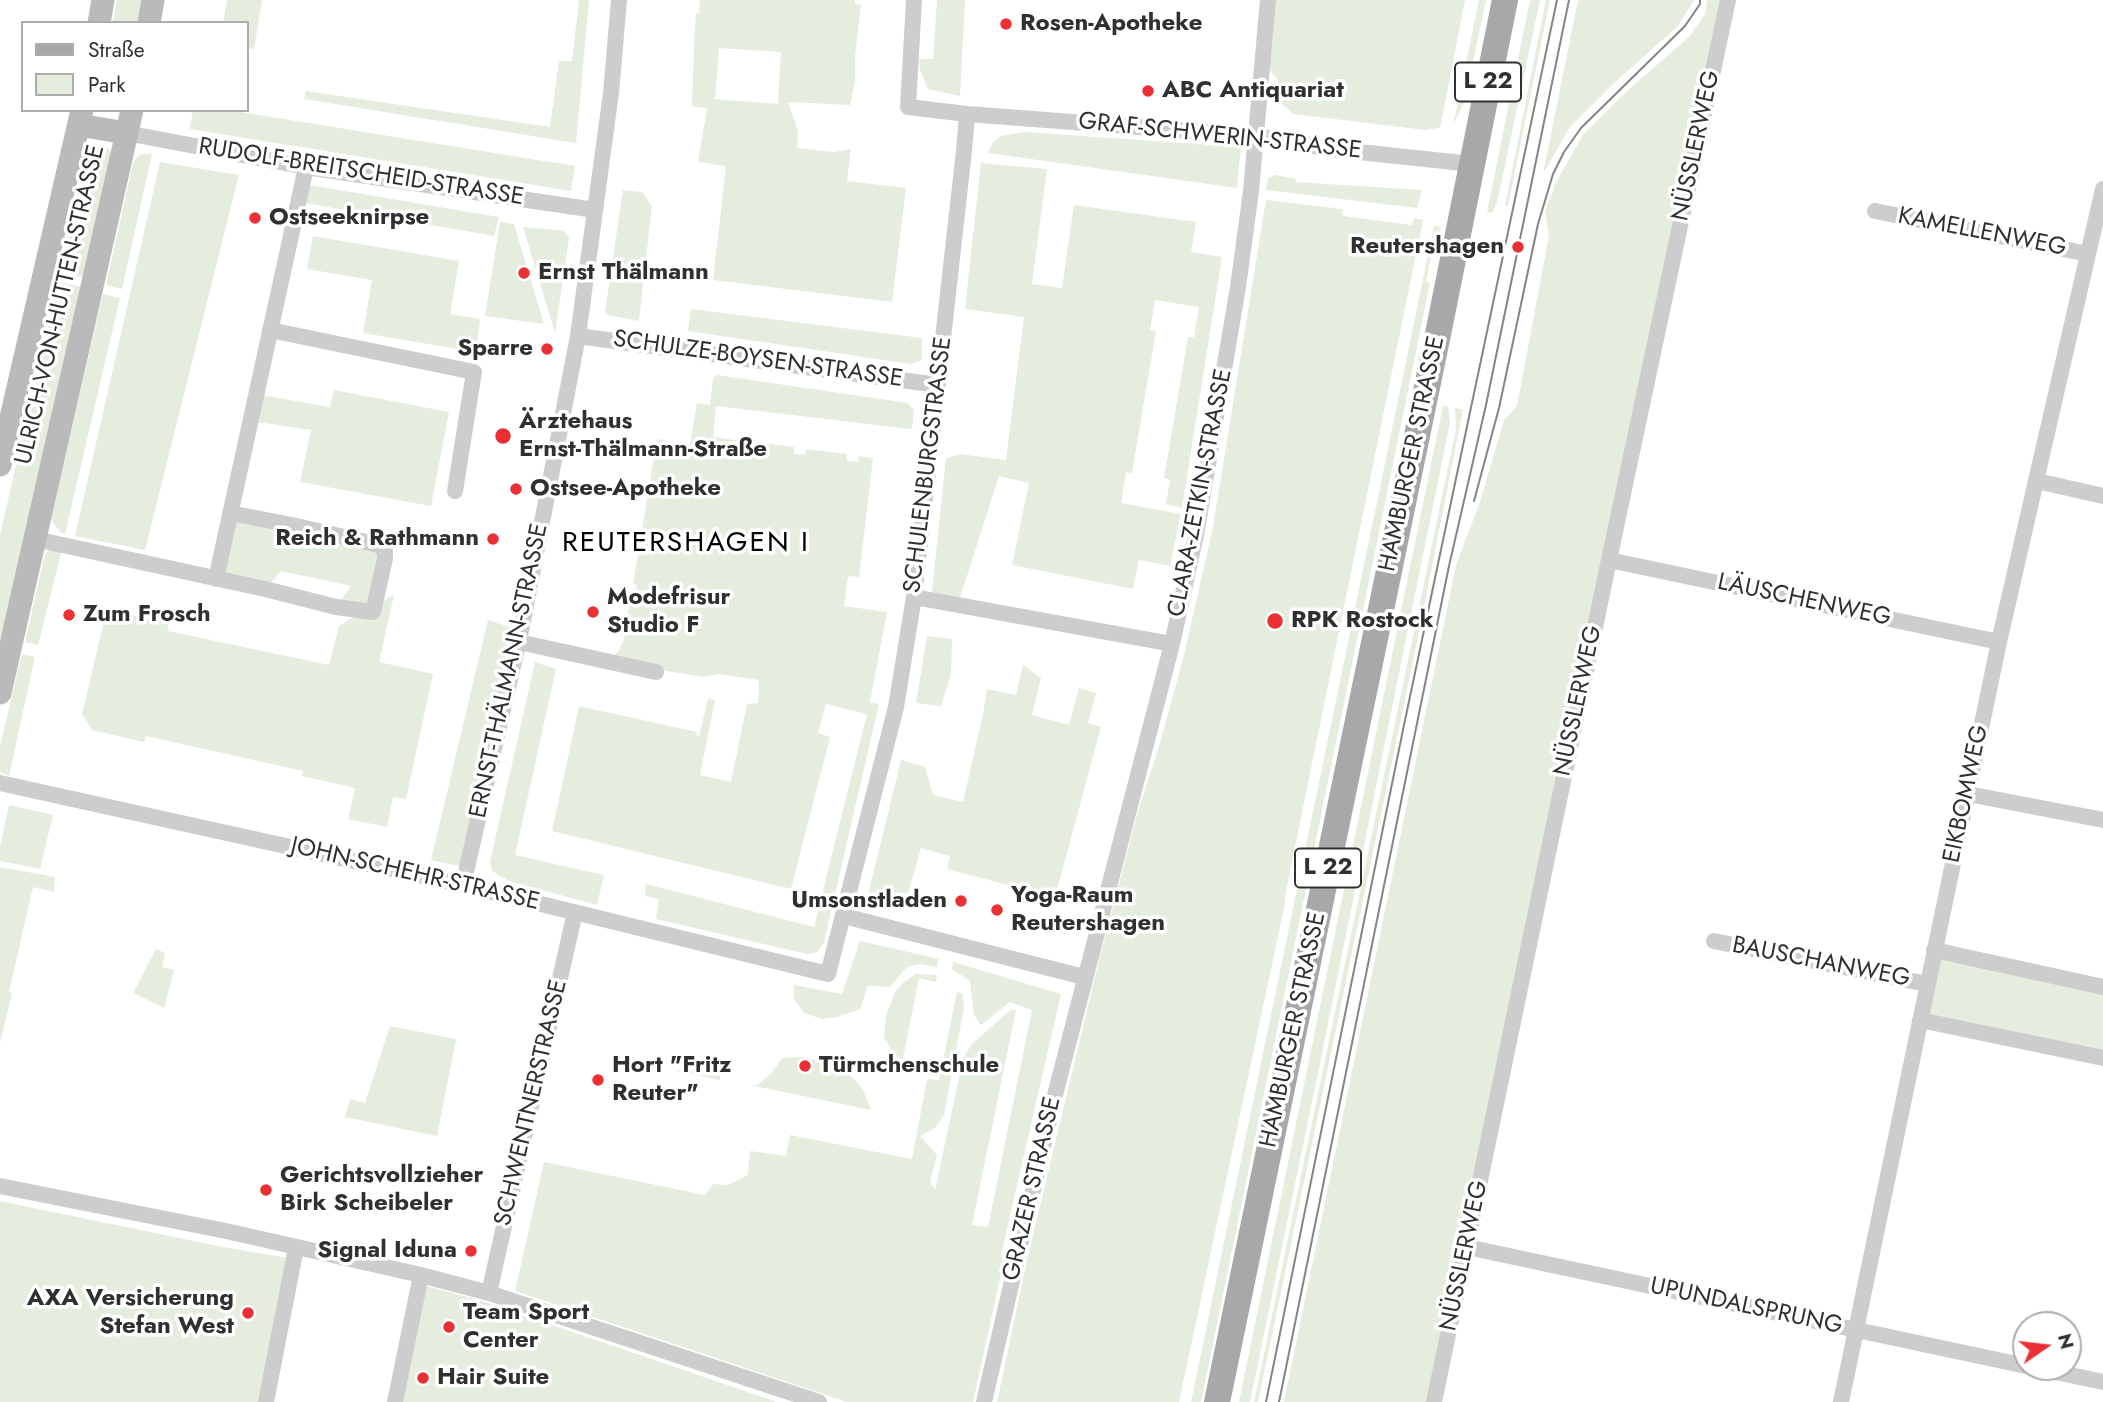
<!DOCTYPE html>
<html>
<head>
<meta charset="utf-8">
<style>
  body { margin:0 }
  #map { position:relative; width:2103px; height:1402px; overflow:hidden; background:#fff; font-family:Jost,sans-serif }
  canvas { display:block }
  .legend { position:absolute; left:21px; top:21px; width:228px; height:91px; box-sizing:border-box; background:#fff; border:2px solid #acacac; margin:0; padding:9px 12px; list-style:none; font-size:21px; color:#303030 }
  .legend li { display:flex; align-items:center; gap:14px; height:35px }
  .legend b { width:35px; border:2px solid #acacac }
  .north { position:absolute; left:2012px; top:1311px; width:70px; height:70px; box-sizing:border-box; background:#fff; border:2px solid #acacac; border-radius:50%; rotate:76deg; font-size:19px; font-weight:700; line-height:28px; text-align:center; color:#303030 }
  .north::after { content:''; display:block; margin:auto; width:24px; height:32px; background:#e93034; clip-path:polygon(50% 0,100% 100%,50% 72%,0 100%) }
</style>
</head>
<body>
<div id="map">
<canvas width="2103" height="1402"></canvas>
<ul class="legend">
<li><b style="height:9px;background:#a8a8a8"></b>Straße</li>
<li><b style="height:19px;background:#e5edde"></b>Park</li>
</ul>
<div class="north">N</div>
</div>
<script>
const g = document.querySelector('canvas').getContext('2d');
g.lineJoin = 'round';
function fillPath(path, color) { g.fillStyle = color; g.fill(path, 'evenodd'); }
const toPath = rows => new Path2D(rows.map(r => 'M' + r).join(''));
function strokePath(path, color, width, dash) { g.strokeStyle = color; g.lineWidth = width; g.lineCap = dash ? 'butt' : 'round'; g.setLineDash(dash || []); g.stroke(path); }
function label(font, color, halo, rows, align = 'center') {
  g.font = font + ' Jost,sans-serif'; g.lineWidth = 7; g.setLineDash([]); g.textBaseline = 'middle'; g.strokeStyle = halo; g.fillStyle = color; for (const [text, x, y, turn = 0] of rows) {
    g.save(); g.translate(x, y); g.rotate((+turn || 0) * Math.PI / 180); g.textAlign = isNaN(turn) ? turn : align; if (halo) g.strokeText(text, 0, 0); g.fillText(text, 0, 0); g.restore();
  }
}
const green = toPath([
  [117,0,146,0,141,23,113,23],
  [227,0,262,0,254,49,247,48,247,23,223,23],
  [579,0,589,0,576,143,304,99,306,91,550,127,559,61,572,61],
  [700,0,855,0,855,4,861,5,855,56,855,82,850,105,788,102,798,131,797,148,834,152,851,149,847,181,906,188,892,302,713,280,726,166,698,162,707,108,692,106,694,42,696,13,699,13],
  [719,48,781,52,778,104,715,99],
  [937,0,965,0,960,96,928,89,920,70,919,59,933,59],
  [1276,0,1465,0,1441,124,1439,128,1425,130,1293,114,1282,104,1278,94,1278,79,1269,70],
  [1479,0,1486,0,1465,100,1453,126],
  [1530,0,1540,0,1497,203,1492,213,1487,212],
  [1546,0,1550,0,1508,206,1505,206],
  [1578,0,1694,0,1678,26,1613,84,1570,127,1543,174],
  [1707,0,1728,0,1434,1402,1284,1402,1456,565,1480,502,1504,420,1517,406,1549,235,1545,212,1556,182,1583,135,1626,92,1690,36,1705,14],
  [193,110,228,110,575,166,571,191,190,129],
  [1024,132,1241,147,1237,188,988,153,993,142,1001,136],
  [100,145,106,146,113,155,87,278,60,272,88,152],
  [143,154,152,154,122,289,106,285,133,163,138,156],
  [160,162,239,175,145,550,75,536],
  [981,163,1047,169,1032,284,1062,288,1074,205,1196,222,1191,252,1222,257,1182,508,1166,504,1170,480,1164,478,1188,337,1194,337,1199,307,1155,300,1150,330,1156,331,1132,473,1126,472,1121,503,1181,514,1170,566,1139,560,1133,589,1012,565,1029,483,999,476,958,604,931,600,946,459,959,454,1006,460,1024,317,965,309],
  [1275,175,1293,178,1296,179,1295,182,1422,190,1417,208,1266,190,1268,178],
  [303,184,499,217,494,236,299,202],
  [623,190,642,192,652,206,639,321,608,315,605,312],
  [1266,200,1342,209,1343,216,1412,225,1414,218,1423,220,1285,896,1284,908,1179,1402,997,1402,1027,1260,1100,956,1138,811,1160,743,1184,655,1213,527],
  [500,222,514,224,544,324,485,316],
  [1434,226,1441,227,1437,247,1433,246,1426,282,1430,283,1201,1402,1191,1402],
  [523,227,559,230,564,231,569,238,555,333],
  [313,236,459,261,450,314,480,319,476,352,363,333,372,280,307,269],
  [58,282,86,288,4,638,0,637,0,535],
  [103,294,120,298,65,534,60,532,51,519],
  [691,309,922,338,922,360,911,364,688,331],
  [717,375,908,403,914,410,912,429,910,429,716,406,713,437,741,441,741,447,752,449,753,442,794,447,794,454,805,455,806,449,847,454,847,461,858,462,859,456,873,458,859,577,848,576,844,606,887,612,870,702,879,704,824,942,817,952,807,954,656,919,659,899,645,896,646,884,814,927,867,714,826,704,818,733,830,737,791,889,552,831,579,706,697,732,696,735,699,736,708,699,715,700,700,775,731,782,747,704,758,703,759,680,719,674,704,677,611,662,623,643,631,596,635,596,637,585,633,584,657,439,690,445,697,403,710,405,713,378],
  [334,390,449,412,431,506,300,482,311,430,250,421,256,394,330,407],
  [1443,406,1448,407,1450,422,1320,1063,1250,1402,1239,1402],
  [1455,408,1463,410,1417,642,1258,1402,1254,1402,1456,429],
  [230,513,379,545,375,605,394,595,379,662,433,674,406,799,393,797,387,827,348,819,355,788,302,776,303,771,146,736,144,742,92,730,82,714,107,609,168,624,168,631,329,665,339,626,364,611,336,607,351,586,281,571,265,589,216,579],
  [51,549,62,549,38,645,25,642,45,554],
  [488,620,521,631,467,868,431,860],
  [927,636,952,639,951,674,941,706,916,703],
  [22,654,35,657,9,776,0,772,0,746],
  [535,662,556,669,515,855,604,875,597,905,509,881,492,871,490,862],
  [1023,665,1041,678,1032,715,1069,725,1079,688,1096,693,1088,723,1101,727,1054,901,1041,898,1042,894,947,869,950,856,921,848,908,894,868,895,901,760,925,767,933,795,963,802,983,714,987,689,1016,695],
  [9,805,53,815,40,869,0,861,0,847],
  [0,867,55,877,54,892,33,887,9,992,12,993,0,1043],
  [860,941,939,959,937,967,919,964,907,967,890,987,868,986,860,1009,837,1017,822,1019,804,1013,794,999,794,985,842,994],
  [156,949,165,953,162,967,174,970,164,1008,133,993],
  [1941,955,2103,993,2103,1050,1928,1014],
  [953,962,1061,994,1001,1255,1005,1256,973,1402,847,1402,515,1291,544,1162,705,1195,713,1184,728,1185,748,1175,750,1151,786,1156,790,1135,912,1159,927,1079,939,1080,957,992,963,994,964,1007,944,1115,935,1128,920,1136,937,1155,930,1182,935,1190,963,1059,971,1045,1000,1019,1011,1010,1016,1010,972,1225,988,1227,1032,1010,1010,1002,981,1025,974,1015,970,981,952,969],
  [916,974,937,975,936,982,919,978,900,1073,890,1061,891,1049,884,1037,886,1016,895,992,904,982],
  [390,1026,456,1039,437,1136,345,1117,350,1099,365,1103],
  [801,1057,826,1062,848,1073,863,1089,871,1110,750,1085,757,1085,772,1073,782,1058],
  [714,1059,721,1062,720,1080,676,1071,692,1069],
  [0,1201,218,1246,294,1259,266,1402,0,1402],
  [419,1284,479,1300,777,1402,395,1402]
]);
const street = toPath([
  [967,114,1257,136,1331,149,1472,164],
  [126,133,306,167,595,210],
  [1875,211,2088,254],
  [270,330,474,372,455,491],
  [578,336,938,385],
  [2037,481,2103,496],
  [35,539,265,589,336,607,373,612,385,559,385,551,379,545,292,525,230,513],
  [1609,560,1999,642],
  [216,579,306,167],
  [914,597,1172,644],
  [519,642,656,672],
  [0,783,463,885,828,974,896,707,914,597,964,151,967,114,908,107,914,0],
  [1968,794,2103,820],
  [463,885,521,631,578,336,611,93,619,0],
  [844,916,1084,977],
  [1714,941,1927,984],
  [1934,950,2103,987],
  [1920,1020,2103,1058],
  [0,1186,226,1231,421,1275,489,1293,819,1402],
  [1467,1247,2026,1366],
  [489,1293,575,912],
  [2032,1367,2103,1382],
  [266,1402,296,1248],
  [395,1402,421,1275],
  [984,1402,1056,1091,1172,644,1196,535,1238,287,1251,191,1268,0],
  [1434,1402,1609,560,1728,0],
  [1841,1402,1999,642,2103,189]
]);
const secondary = toPath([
  [99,23,103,0],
  [149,23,153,0],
  [79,125,126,133],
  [0,465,82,110],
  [0,693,132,110]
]);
const primary = toPath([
  [1217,1402,1438,334,1505,0]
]);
const tram = toPath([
  [1474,501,1499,408,1538,224,1553,174,1564,152,1581,128,1685,26,1700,4,1700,0],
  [1266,1402,1404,725,1557,0],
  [1279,1402,1449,566,1486,405,1569,0]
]);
const markers = [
  [1006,24,7,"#e93034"],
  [1148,91,7,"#e93034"],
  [255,218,7,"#e93034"],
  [1518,247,7,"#e93034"],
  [524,273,7,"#e93034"],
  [547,349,7,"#e93034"],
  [503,436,9,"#e93034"],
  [516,489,7,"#e93034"],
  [493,539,7,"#e93034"],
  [593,612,7,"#e93034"],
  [69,615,7,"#e93034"],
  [1275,621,9,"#e93034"],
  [961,901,7,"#e93034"],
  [997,910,7,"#e93034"],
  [805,1066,7,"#e93034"],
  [598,1080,7,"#e93034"],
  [266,1190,7,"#e93034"],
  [471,1251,7,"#e93034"],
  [248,1313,7,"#e93034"],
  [449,1327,7,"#e93034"],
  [423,1378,7,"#e93034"]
];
const shields = [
  [1488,82,66],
  [1328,868,66]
];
const shieldNames = [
  ["L 22",1488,82],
  ["L 22",1328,868]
];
const poiNames = [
  ["Rosen-Apotheke",1020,24],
  ["ABC Antiquariat",1162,91],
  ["Ostseeknirpse",269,218],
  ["Reutershagen",1504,247,"right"],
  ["Ernst Thälmann",538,273],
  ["Sparre",533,349,"right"],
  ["Ärztehaus",519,422],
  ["Ernst-Thälmann-Straße",519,450],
  ["Ostsee-Apotheke",530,489],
  ["Reich & Rathmann",479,539,"right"],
  ["Modefrisur",607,598],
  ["Studio F",607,626],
  ["Zum Frosch",83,615],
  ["RPK Rostock",1291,621],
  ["Yoga-Raum",1011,896],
  ["Reutershagen",1011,924],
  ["Umsonstladen",947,901,"right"],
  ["Hort \"Fritz",612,1066],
  ["Reuter\"",612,1094],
  ["Türmchenschule",819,1066],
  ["Gerichtsvollzieher",280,1176],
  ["Birk Scheibeler",280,1204],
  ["Signal Iduna",457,1251,"right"],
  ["AXA Versicherung",234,1299,"right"],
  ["Stefan West",234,1327,"right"],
  ["Team Sport",463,1313],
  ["Center",463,1341],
  ["Hair Suite",437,1378]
];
const streetNames = [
  ["GRAF-SCHWERIN-STRASSE",1220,137,6],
  ["NÜSSLERWEG",1697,146,-78],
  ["RUDOLF-BREITSCHEID-STRASSE",361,173,9],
  ["KAMELLENWEG",1982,233,11],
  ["ULRICH-VON-HUTTEN-STRASSE",61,305,-77],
  ["SCHULZE-BOYSEN-STRASSE",758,360,8],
  ["HAMBURGER STRASSE",1413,454,-78],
  ["SCHULENBURGSTRASSE",929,465,-83],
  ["CLARA-ZETKIN-STRASSE",1201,493,-79],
  ["LÄUSCHENWEG",1804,601,12],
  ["ERNST-THÄLMANN-STRASSE",510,671,-78],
  ["NÜSSLERWEG",1579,701,-78],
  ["EIKBOMWEG",1967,794,-78],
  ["JOHN-SCHEHR-STRASSE",415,875,13],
  ["BAUSCHANWEG",1821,963,11],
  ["HAMBURGER STRASSE",1294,1030,-78],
  ["SCHWENTNERSTRASSE",532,1103,-77],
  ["GRAZER STRASSE",1033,1189,-77],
  ["NÜSSLERWEG",1465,1256,-78],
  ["UPUNDALSPRUNG",1746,1307,12]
];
const quarterNames = [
  ["REUTERSHAGEN I",686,544]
];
fillPath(green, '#e5edde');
strokePath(street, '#cdcdcd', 16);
strokePath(secondary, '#bababa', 23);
strokePath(primary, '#a8a8a8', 26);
strokePath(tram, '#858585', 2);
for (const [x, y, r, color] of markers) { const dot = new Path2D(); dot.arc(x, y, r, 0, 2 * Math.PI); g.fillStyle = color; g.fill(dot); strokePath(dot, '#fff', 2.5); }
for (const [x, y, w] of shields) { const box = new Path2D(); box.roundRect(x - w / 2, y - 19.5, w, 39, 5); g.fillStyle = '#fff'; g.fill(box); strokePath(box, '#303030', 2); }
label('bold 23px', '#303030', null, shieldNames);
label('bold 24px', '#303030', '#fff', poiNames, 'left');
label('24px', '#303030', '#fff', streetNames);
g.letterSpacing = '2px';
label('28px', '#000', '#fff', quarterNames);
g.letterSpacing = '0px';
</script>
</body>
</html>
